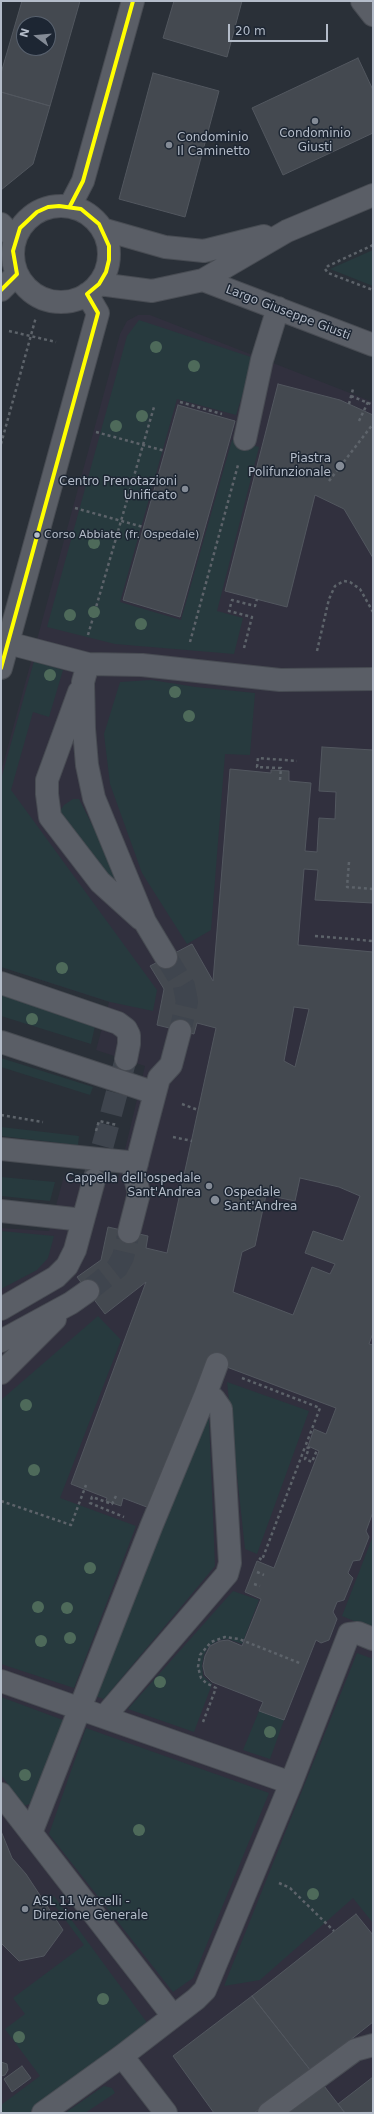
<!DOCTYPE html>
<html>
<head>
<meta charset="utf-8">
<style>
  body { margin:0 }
  #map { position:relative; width:374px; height:2114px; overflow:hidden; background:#2a3038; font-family:"DejaVu Sans",sans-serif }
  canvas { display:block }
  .frame { position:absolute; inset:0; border:2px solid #b4bcc9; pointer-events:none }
  .north { position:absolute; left:16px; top:16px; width:40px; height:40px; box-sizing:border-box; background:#1d2633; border:1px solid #59626f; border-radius:50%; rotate:286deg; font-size:11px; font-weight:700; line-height:16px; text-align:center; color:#b4bcc9 }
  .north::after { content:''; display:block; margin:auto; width:14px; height:18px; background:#848b96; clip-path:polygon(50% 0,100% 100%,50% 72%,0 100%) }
  .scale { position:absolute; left:228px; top:24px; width:100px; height:18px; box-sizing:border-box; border:2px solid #b4bcc9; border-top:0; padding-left:5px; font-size:12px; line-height:14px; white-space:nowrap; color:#b4bcc9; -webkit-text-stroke:3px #1d2633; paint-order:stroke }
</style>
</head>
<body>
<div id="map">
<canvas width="374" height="2114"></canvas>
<div class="frame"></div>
<div class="north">N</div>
<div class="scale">20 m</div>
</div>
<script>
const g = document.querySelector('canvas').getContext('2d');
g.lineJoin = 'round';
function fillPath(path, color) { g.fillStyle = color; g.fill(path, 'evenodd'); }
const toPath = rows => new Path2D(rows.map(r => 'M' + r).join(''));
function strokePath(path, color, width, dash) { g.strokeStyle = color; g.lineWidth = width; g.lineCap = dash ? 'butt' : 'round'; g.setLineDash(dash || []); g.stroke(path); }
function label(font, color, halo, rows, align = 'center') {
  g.font = font + ' "DejaVu Sans",sans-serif'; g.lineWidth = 3; g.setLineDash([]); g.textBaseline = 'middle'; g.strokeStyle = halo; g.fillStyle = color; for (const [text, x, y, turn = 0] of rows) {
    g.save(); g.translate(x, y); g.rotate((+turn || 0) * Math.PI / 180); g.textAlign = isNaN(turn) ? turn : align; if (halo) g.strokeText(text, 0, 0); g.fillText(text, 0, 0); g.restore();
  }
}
const medical = toPath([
  [138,315,150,315,373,402,373,2113,1,2113,1,1228,49,1231,64,1176,117,1183,145,1066,96,1050,109,1002,1,967,1,772,120,334,127,321]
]);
const green = toPath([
  [373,250,373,286,330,269],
  [139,320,254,358,236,415,177,399,120,602,181,620,232,440,259,447,217,611,243,618,234,654,115,644,47,627,127,336],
  [34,661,63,670,49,717,33,712,11,790,157,990,153,1011,110,1002,1,967,1,779],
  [151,680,196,687,255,693,250,755,225,754,211,930,187,944,142,873,110,784,104,734,120,682],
  [73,799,79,799,121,882,115,886,60,811,64,805],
  [1,995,95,1026,91,1044,1,1016],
  [1,1058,93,1087,90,1095,1,1067],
  [1,1127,79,1136,78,1145,1,1136],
  [1,1177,55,1182,50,1201,1,1196],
  [1,1231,54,1236,48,1258,37,1270,1,1289],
  [98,1316,121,1340,60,1498,136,1526,74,1688,1,1664,1,1400],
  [227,1382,309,1411,257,1554,245,1549],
  [203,1418,209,1420,215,1566,104,1699,92,1695],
  [373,1536,373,1622,371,1628,342,1616],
  [233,1591,259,1600,242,1644,228,1639,219,1640,209,1646,204,1655,202,1665,203,1676,212,1684,194,1732,128,1709],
  [357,1653,373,1659,373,1923,353,1898,260,1980,224,1986],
  [1,1697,63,1720,32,1803,24,1806,1,1775],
  [259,1711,284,1720,270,1759,243,1750],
  [86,1728,269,1793,193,1978,173,1992,49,1834],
  [54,1896,148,2024,29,2113,1,2113,1,2105,40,2076,5,2029,25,2014,13,1998,84,1945,50,1899],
  [104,2086,112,2088,115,2093,85,2113,65,2113]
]);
const building = toPath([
  [22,1,80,1,50,106,1,92,1,73,22,1],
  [24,24,48,24,48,48,24,48,24,24],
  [174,1,242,1,227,57,163,38,174,1],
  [358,58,373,90,373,133,283,175,252,108,358,58],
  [153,73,219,91,185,217,119,199,153,73],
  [1,92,50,106,33,164,1,190,1,92],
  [278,384,340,400,373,415,373,558,344,509,315,495,287,607,225,591,278,384],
  [178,405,235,421,180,617,123,600,178,405],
  [322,747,373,750,373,903,315,900,318,870,304,869,298,945,373,952,373,1333,369,1344,373,1345,373,1512,366,1531,369,1537,360,1560,353,1561,348,1573,353,1578,344,1600,337,1602,333,1612,337,1619,329,1640,321,1643,316,1640,284,1720,259,1711,263,1702,212,1682,205,1675,203,1666,205,1656,210,1646,220,1641,228,1640,242,1646,261,1599,245,1592,257,1561,274,1568,319,1451,308,1446,314,1429,326,1434,336,1408,208,1360,152,1509,123,1498,121,1506,106,1501,107,1498,71,1484,146,1282,105,1314,77,1277,101,1260,108,1227,148,1236,146,1248,167,1253,216,1028,197,1023,194,1034,157,1025,164,989,150,966,192,944,213,981,230,769,271,773,271,770,289,771,289,781,311,783,305,851,317,852,319,818,335,819,336,792,319,791,322,747],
  [294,1007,309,1009,295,1067,284,1061,294,1007],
  [300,1178,339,1187,360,1196,343,1241,313,1231,305,1253,335,1264,330,1274,312,1267,293,1315,233,1292,242,1252,255,1246,266,1195,295,1201,300,1178],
  [1,1831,12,1858,26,1874,63,1930,44,1956,19,1961,1,1943,1,1831],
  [356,1914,373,1935,373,2022,311,2071,252,1996,356,1914],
  [252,1996,311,2071,254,2113,214,2113,173,2056,252,1996],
  [1,2062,7,2064,8,2070,5,2075,1,2076,1,2062],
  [22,2066,31,2078,12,2092,4,2079,22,2066],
  [373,2077,373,2112,345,2113,338,2104,373,2077],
  [321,2082,345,2113,280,2113,321,2082]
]);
const minorTunnel = toPath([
  [166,957,184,986,187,1002,180,1031],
  [94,1178,125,1062],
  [88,1291,117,1268,123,1257,129,1232]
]);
const path = toPath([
  [373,245,328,266,325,269,328,273,373,290],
  [9,331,56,342],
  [351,396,373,405],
  [180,402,222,414],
  [349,404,353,389],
  [359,421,368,402],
  [96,432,165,451],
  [1,444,36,317],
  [329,481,373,424],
  [75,508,143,527],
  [88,635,154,407],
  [190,642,238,465],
  [244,648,252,617,229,611,232,600,255,606,257,599],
  [317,651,329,599,335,586,344,581,350,582,360,589,373,612],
  [280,780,281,768,257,767,258,758,297,761],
  [349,862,347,887,373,889],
  [315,936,373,941],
  [182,1104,198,1110],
  [1,1115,43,1122],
  [96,1131,99,1121,117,1125],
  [173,1137,192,1141],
  [242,1378,320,1408,305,1447],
  [116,1496,112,1504,92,1497,90,1503,124,1517],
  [1,1501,71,1525,86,1485],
  [259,1558,262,1560,305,1447,309,1448,305,1459,312,1462,317,1450],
  [257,1572,264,1575],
  [254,1584,260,1586],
  [203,1722,216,1688,206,1683,201,1678,198,1667,200,1655,211,1642,225,1637,239,1639,302,1664],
  [279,1883,290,1888,334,1931]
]);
const minor = toPath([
  [362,1,373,15],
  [70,206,83,181,133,1],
  '13 254a48 48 0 1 1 96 0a48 48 0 1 1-96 0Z',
  [1,224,15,239],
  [102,229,165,247,204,251,264,236],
  [203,280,373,345],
  [99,284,152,291,203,280,287,231,373,195],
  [1,290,17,274],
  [245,439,262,360,278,308],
  [8,643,88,664,83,682,84,729,87,765,94,798,145,922,166,957],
  [88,664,142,665,280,680,373,679],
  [1,668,98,313,87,294],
  [79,692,47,780,47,794,50,817,100,882,141,919],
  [1,983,118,1023,126,1029,129,1035,129,1044,126,1059],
  [1,1042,155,1093],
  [1,1149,137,1163],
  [1,1211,83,1220],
  [129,1232,139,1193,134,1174,145,1131,159,1078,171,1065,180,1031],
  [1,1309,56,1277,67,1266,75,1250,94,1180],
  [1,1341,71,1303,88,1291],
  [1,1373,55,1319],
  [205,1396,217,1364],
  [1,1681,291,1783],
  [1,1794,173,2016],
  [31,1833,151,1527,205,1396,214,1399,221,1409,230,1563,227,1574,105,1716],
  [122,2056,166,2113],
  [43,2113,122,2056,196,1999,205,1990,291,1783,349,1634,358,1633,373,1639],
  [269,2113,355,2050,373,2045]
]);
const bus1 = toPath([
  [70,206,83,181,133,1],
  [1,290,17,274,13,251,20,228,37,212,48,207,59,206,81,209,99,224,109,246,109,260,106,272,99,284,87,294,98,313,1,668]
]);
const trees = [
  [156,347],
  [194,366],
  [142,416],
  [116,426],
  [94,543],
  [94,612],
  [70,615],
  [141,624],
  [50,675],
  [175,692],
  [189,716],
  [62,968],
  [32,1019],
  [26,1405],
  [34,1470],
  [90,1568],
  [38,1607],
  [67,1608],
  [70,1638],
  [41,1641],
  [160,1682],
  [270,1732],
  [25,1775],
  [139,1830],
  [313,1894],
  [103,1999],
  [19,2037]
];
const markers = [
  [315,121,4,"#848b96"],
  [169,145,4,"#848b96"],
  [340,466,5,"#848b96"],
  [185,489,4,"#848b96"],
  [37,535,3.5,"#b4bcc9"],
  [209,1186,4,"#848b96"],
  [215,1200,5,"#848b96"],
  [25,1909,4,"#848b96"]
];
const busNames = [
  ["Corso Abbiate (fr. Ospedale)",44,535]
];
const poiNames = [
  ["Condominio",315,134,"center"],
  ["Giusti",315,148,"center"],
  ["Condominio",177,138],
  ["Il Caminetto",177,152],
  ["Piastra",331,459,"right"],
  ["Polifunzionale",331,473,"right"],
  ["Centro Prenotazioni",177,482,"right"],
  ["Unificato",177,496,"right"],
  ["Cappella dell'ospedale",201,1179,"right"],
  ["Sant'Andrea",201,1193,"right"],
  ["Ospedale",224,1193],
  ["Sant'Andrea",224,1207],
  ["ASL 11 Vercelli -",33,1902],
  ["Direzione Generale",33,1916]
];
const streetNames = [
  ["Largo Giuseppe Giusti",288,313,21]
];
fillPath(medical, '#31303e');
fillPath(green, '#273a3e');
fillPath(building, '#444950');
strokePath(building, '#52575f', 1);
strokePath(minorTunnel, '#3f454e', 22, [22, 11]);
strokePath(minor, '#484c53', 24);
strokePath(path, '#5d636a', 2.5, [3, 3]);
strokePath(minor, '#5a5e66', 22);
strokePath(bus1, '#ff0', 4);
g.fillStyle = '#4e6a5a';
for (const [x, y] of trees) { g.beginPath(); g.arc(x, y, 6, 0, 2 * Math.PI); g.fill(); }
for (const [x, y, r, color] of markers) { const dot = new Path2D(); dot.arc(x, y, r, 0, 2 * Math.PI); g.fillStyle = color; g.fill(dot); strokePath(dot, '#1d2633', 1.5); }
label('11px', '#b4bcc9', '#1d2633', busNames, 'left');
label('12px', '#b4bcc9', '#1d2633', poiNames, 'left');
label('12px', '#b4bcc9', '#1d2633', streetNames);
</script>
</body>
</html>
